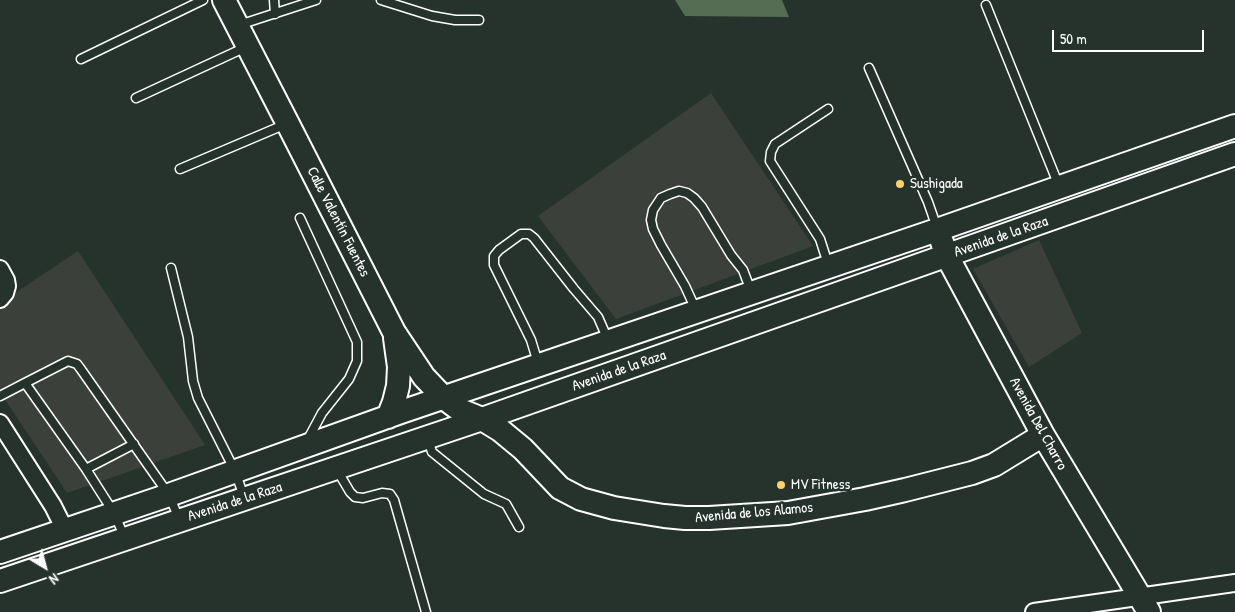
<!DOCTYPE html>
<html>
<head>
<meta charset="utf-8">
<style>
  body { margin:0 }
  #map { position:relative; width:1235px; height:612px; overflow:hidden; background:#26332d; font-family:"Patrick Hand",sans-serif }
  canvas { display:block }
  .north { position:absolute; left:20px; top:542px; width:50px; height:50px; -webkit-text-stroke:4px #26332d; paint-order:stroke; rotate:143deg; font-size:14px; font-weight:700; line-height:20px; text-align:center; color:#fff }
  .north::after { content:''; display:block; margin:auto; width:18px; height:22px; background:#fff; clip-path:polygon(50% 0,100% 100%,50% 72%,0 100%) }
  .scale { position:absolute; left:1052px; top:30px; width:152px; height:22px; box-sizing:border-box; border:2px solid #fff; border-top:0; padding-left:6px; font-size:15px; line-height:18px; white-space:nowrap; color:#fff; -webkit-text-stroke:4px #26332d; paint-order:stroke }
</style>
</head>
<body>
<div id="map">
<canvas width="1235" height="612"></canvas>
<div class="north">N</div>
<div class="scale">50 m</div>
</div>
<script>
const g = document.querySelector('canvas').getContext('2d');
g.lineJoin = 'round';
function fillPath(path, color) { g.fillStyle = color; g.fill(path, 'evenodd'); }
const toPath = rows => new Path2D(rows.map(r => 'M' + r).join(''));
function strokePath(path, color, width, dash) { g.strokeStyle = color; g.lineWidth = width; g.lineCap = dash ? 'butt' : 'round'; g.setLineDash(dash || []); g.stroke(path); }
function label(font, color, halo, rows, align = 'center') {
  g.font = font + ' "Patrick Hand",sans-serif'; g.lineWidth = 5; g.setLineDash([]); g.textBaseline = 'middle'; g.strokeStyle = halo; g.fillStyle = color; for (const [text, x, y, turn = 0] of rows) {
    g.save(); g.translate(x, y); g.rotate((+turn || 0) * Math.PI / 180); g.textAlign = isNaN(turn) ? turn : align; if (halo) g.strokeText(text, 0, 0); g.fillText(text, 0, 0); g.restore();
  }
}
const built = toPath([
  [711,93,813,246,616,319,538,216],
  [1039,240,1082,333,1029,367,973,269],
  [78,251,205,445,67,493,0,392,0,308,12,295]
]);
const green = toPath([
  [675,0,782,0,789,17,685,16]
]);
const lane = toPath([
  [274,0,275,14],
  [381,0,432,16,455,20,479,20],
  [986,5,1059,186],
  [239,25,316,0],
  [81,59,203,0],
  [869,68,928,202,937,228],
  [136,98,246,47],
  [180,169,286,124],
  [300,218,357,342,357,361,349,379,322,413,307,441],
  [828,264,820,239,770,161,771,152,775,144,828,109],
  [171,268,188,337,193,381,198,398,235,471,244,497],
  [696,310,685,286,661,245,653,229,651,220,653,210,661,198,670,194,679,191,687,193,694,198,702,207,731,255,743,270,751,291],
  [538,363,531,340,494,265,494,256,499,250,521,234,529,234,534,238,574,289,598,317,608,340],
  [0,396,25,383],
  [428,439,432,452,484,494,506,504,519,527],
  [86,469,134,444],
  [337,470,350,492,355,497,363,498,382,493,390,494,394,500,426,612],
  [124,536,114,513,86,469,25,383,68,361,77,364,80,368,169,495,179,519]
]);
const street = toPath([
  [0,269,6,280,7,286,5,293,0,299],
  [0,423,53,506,65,530],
  [1034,612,1235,583]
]);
const secondary = toPath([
  [224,0,288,124,394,332,424,377,444,398,460,410,482,419,500,430,523,449,560,488,581,499,614,508,664,516,685,518,709,518,788,513,865,499,905,490,972,473,994,465,1043,435],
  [942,242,947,256,1043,435,1149,612],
  [388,417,394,402,398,386,399,367,395,338],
  [0,552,169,495,401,412,937,230,1235,126],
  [0,581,482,419,1235,154]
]);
const markers = [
  [900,184,5,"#ffd166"],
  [781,485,5,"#ffd166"]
];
const poiNames = [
  ["Sushigada",910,184],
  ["MV Fitness",791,485]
];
const streetNames = [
  ["Calle Valentín Fuentes",338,222,63],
  ["Avenida de la Raza",1001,237,-19],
  ["Avenida de la Raza",619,371,-19],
  ["Avenida Del Charro",1038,424,61],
  ["Avenida de la Raza",235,502,-18],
  ["Avenida de los Alamos",754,513,-5]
];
fillPath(built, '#3b413a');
fillPath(green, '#546d53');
strokePath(lane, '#fff', 11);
strokePath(street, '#fff', 20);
strokePath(secondary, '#fff', 26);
strokePath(lane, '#26332d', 8);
strokePath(street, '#26332d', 16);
strokePath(secondary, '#26332d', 22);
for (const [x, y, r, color] of markers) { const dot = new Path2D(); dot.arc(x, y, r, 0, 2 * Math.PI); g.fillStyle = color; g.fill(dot); strokePath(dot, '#26332d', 2); }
label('15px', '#fff', '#26332d', poiNames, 'left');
label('15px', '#fff', '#26332d', streetNames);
</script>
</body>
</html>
